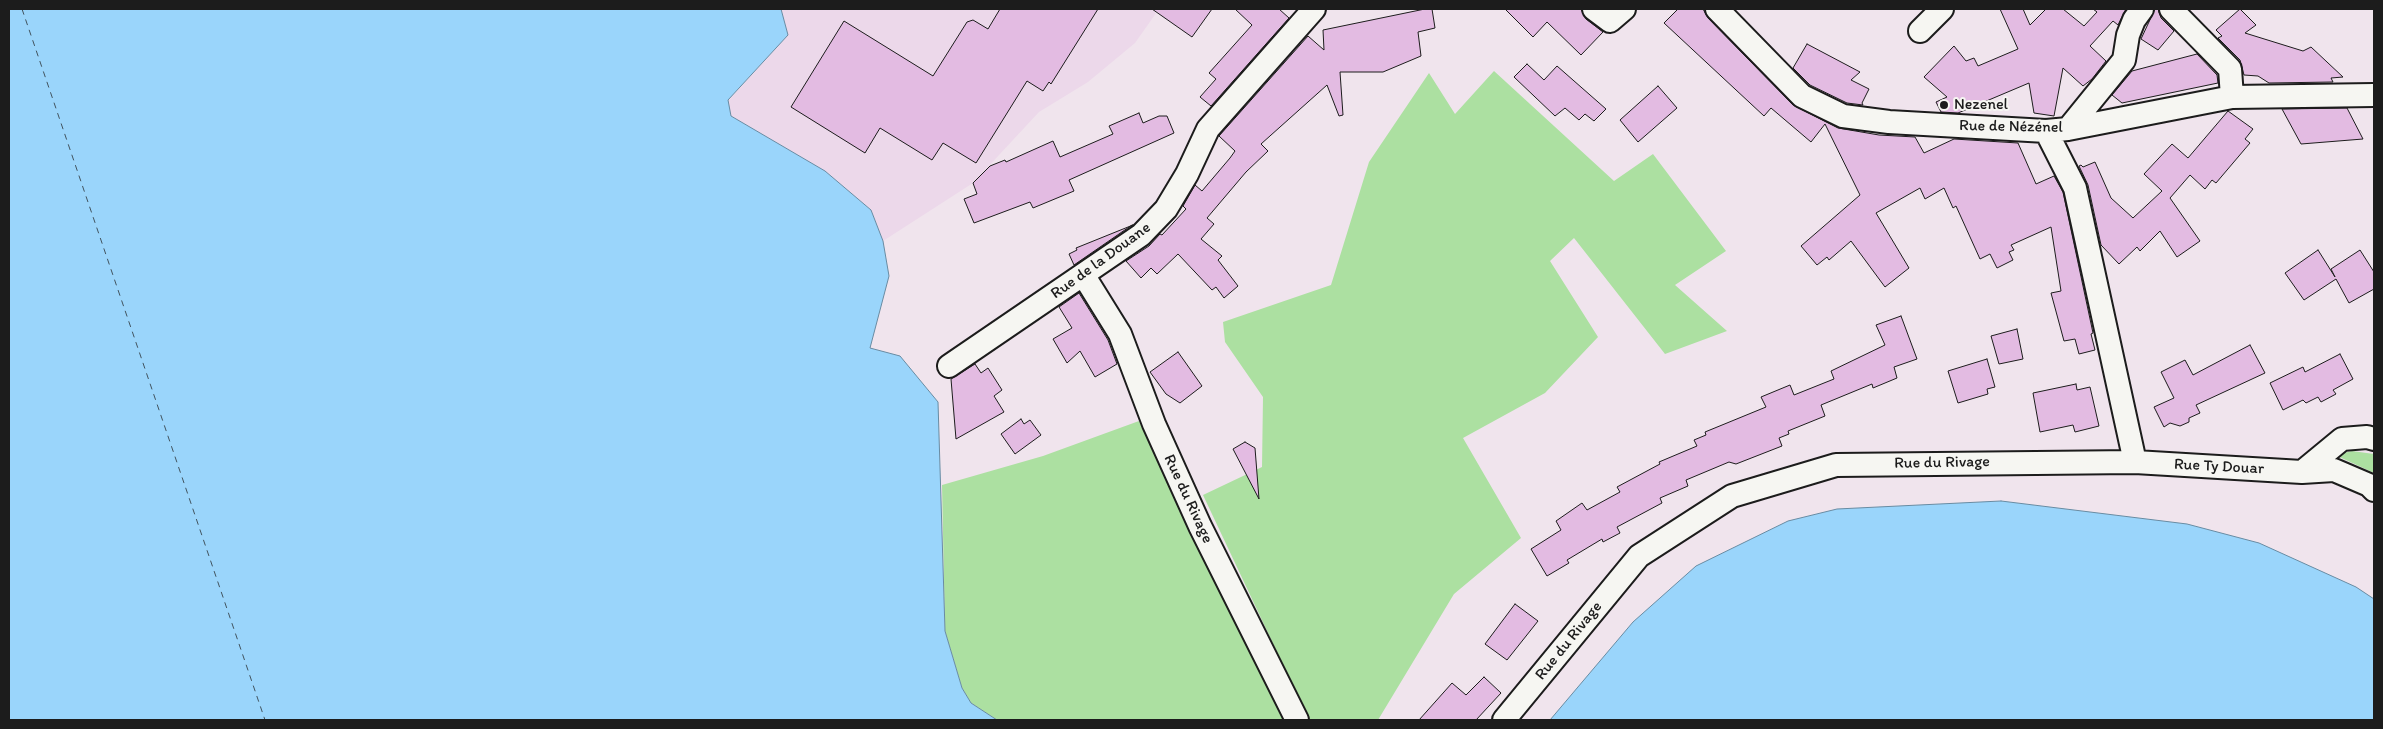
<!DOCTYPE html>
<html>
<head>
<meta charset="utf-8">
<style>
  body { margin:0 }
  #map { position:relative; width:2383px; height:729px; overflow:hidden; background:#f0e4ed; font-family:Itim,sans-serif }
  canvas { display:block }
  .frame { position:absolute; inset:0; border:10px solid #1c1c1c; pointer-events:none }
</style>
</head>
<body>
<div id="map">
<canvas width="2383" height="729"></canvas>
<div class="frame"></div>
</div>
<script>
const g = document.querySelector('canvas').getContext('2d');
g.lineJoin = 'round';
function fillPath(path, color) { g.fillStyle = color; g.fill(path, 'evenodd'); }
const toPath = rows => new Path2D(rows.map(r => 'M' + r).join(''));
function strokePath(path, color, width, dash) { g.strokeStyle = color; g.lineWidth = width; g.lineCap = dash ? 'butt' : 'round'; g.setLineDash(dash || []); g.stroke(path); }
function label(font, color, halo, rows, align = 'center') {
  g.font = font + ' Itim,sans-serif'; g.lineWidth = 4; g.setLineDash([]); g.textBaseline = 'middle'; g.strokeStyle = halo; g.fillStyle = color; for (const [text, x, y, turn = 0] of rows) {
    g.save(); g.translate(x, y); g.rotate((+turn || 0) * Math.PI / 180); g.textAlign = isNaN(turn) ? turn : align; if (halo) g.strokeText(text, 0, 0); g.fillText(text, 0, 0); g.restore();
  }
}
const built = toPath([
  [781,9,1159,9,1135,43,1088,82,1039,112,973,183,883,241,871,210,825,171,731,116,728,101,788,35]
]);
const green = toPath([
  [1494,71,1614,181,1653,154,1726,251,1675,285,1727,331,1665,354,1574,238,1550,261,1598,337,1545,393,1463,438,1521,538,1454,594,1378,720,1309,720,1203,495,1262,467,1263,397,1225,342,1223,322,1331,285,1369,162,1429,73,1455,114],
  [1139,421,1283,720,997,720,971,703,962,688,945,631,942,485,1043,456],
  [2352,451,2374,454,2374,473,2335,455]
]);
const water = toPath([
  [9,9,781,9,788,35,728,100,731,116,825,171,871,210,883,241,889,276,870,348,900,356,938,402,945,631,962,688,971,703,997,720,9,720,9,9],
  [2001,501,2187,524,2259,543,2356,587,2374,599,2374,720,1550,720,1633,622,1696,566,1788,521,1837,509,2001,501]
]);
const ferry = toPath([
  [22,9,265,720]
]);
const building = toPath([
  [1000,9,1098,9,1051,84,1049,82,1043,91,1027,81,976,163,943,143,932,160,880,128,865,153,791,107,844,21,933,76,967,22,973,20,988,29,1000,9],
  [1152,9,1212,9,1192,37,1152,9],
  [1235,9,1279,9,1289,18,1211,106,1200,97,1216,79,1209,73,1252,25,1235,9],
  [1425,9,1432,9,1435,28,1418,32,1421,56,1383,72,1340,72,1343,115,1339,116,1327,85,1261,144,1268,151,1246,172,1207,218,1214,224,1201,239,1222,256,1218,260,1238,286,1224,298,1216,287,1212,290,1178,254,1157,274,1151,268,1141,278,1126,261,1149,246,1160,234,1162,235,1186,209,1183,206,1195,185,1202,191,1230,158,1235,151,1219,136,1308,36,1324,50,1323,30,1425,9],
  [1505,9,1581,9,1586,19,1603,32,1581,55,1547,22,1533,37,1505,9],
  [1678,9,1703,9,1708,18,1793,105,1838,128,1879,135,1915,137,1924,153,1954,139,2018,143,2036,184,2054,176,2063,192,2093,333,2091,334,2095,350,2079,354,2075,339,2064,341,2051,293,2061,291,2051,227,2011,245,2014,250,2009,252,2013,260,1997,268,1990,254,1980,259,1956,206,1953,208,1944,188,1925,199,1920,188,1876,213,1909,268,1885,287,1851,241,1829,260,1827,257,1817,265,1801,246,1860,195,1825,124,1811,142,1771,108,1764,116,1664,23,1678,9],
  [2000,9,2023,9,2030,25,2046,9,2063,9,2084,26,2097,12,2093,9,2126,9,2118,25,2113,21,2090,46,2106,61,2092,79,2083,86,2063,68,2054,116,2034,113,2029,83,1958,113,1941,112,1936,102,1947,97,1924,77,1954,46,1966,61,1974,58,1978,66,2018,49,2000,9],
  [2155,9,2158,9,2161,18,2174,31,2158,50,2141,39,2155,9],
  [2240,9,2256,25,2245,33,2303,51,2311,47,2343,77,2331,78,2333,82,2269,83,2258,76,2244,75,2240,60,2218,38,2222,36,2216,30,2240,9],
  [1807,44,1860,72,1851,80,1869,89,1862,103,1863,105,1847,103,1810,85,1793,68,1807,44],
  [2197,54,2217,75,2218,83,2122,103,2112,95,2132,71,2197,54],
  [1527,64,1544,80,1557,66,1606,109,1594,121,1585,114,1579,120,1565,108,1555,116,1514,77,1527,64],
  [1658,86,1677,108,1638,142,1620,120,1658,86],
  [2347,108,2363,139,2301,144,2282,109,2347,108],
  [2228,111,2253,129,2245,139,2250,143,2216,183,2212,180,2205,189,2190,175,2170,198,2200,241,2177,257,2160,231,2140,251,2137,247,2119,264,2101,245,2088,185,2079,166,2081,165,2083,167,2095,162,2111,198,2133,218,2162,191,2144,174,2172,144,2188,158,2228,111],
  [1139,113,1143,123,1159,116,1167,116,1174,133,1069,180,1074,191,1033,208,1030,202,974,223,964,199,977,194,973,183,990,166,1005,160,1006,162,1053,141,1060,157,1113,134,1109,126,1139,113],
  [1133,225,1132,225,1074,265,1069,254,1077,250,1076,248,1133,225],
  [2318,250,2335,277,2331,269,2360,250,2374,272,2374,289,2349,303,2336,279,2304,300,2285,273,2318,250],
  [1079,293,1108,340,1117,364,1095,377,1080,351,1067,363,1053,339,1072,328,1059,307,1079,293],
  [1901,316,1917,359,1894,367,1897,378,1873,388,1872,384,1821,405,1825,416,1788,431,1789,434,1779,438,1782,446,1736,464,1729,462,1686,480,1688,486,1660,498,1662,503,1617,527,1620,533,1603,542,1602,539,1567,560,1569,563,1547,576,1531,549,1561,530,1556,521,1582,503,1587,510,1620,492,1617,487,1660,464,1659,462,1697,446,1694,440,1706,435,1705,432,1766,407,1761,397,1790,385,1794,395,1834,379,1831,371,1885,345,1876,325,1901,316],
  [2017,329,2023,359,1999,364,1991,336,2017,329],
  [2250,345,2265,373,2196,405,2200,413,2189,418,2189,422,2180,426,2170,423,2164,427,2154,407,2174,398,2161,372,2185,360,2193,375,2250,345],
  [1178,352,1202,386,1180,403,1166,394,1150,372,1178,352],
  [2340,354,2353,379,2333,390,2336,394,2321,402,2318,397,2306,403,2303,400,2283,410,2270,383,2303,367,2305,372,2340,354],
  [1987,359,1995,387,1987,389,1988,394,1958,403,1948,371,1987,359],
  [975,364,981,373,988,368,1002,390,994,396,1004,412,956,439,951,379,975,364],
  [2076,384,2077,390,2090,387,2099,426,2075,432,2073,425,2040,432,2033,393,2076,384],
  [1021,419,1024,424,1030,420,1041,435,1015,454,1001,434,1021,419],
  [1245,442,1255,448,1259,499,1233,449,1245,442],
  [1515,604,1538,621,1507,660,1485,644,1515,604],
  [1484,677,1501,693,1476,720,1419,720,1452,683,1466,695,1484,677]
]);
const street = toPath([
  [1594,9,1610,21,1624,9],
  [1717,9,1802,96,1843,116,1889,122,2046,131,2068,129,2232,97,2374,95],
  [2171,9,2230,69,2232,97],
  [1920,31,1942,9],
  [2068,129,2124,60,2128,35,2134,20,2142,9],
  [2046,131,2075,188,2135,462],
  [1084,276,1120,334,1154,424,1200,526,1297,720],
  [949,366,1141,235,1166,209,1187,174,1208,129,1314,9],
  [2302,472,2342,439,2367,437,2374,439],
  [1504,720,1639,556,1732,496,1836,465,2135,462,2302,472,2334,470,2369,485,2374,490]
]);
const markers = [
  [1944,105,5,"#1c1c1c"]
];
const poiNames = [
  ["Nezenel",1954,105]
];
const streetNames = [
  ["Rue de Nézénel",2011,127,1],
  ["Rue de la Douane",1101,261,-36],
  ["Rue du Rivage",1942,463,-1],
  ["Rue Ty Douar",2219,467,3],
  ["Rue du Rivage",1188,499,65],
  ["Rue du Rivage",1569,641,-51]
];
fillPath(built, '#ecd8ea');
fillPath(green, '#ace0a1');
fillPath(water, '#9ad5fb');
strokePath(water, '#688ba2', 1);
strokePath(ferry, '#42545f', 1, [6, 5]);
fillPath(building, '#e3bbe2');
strokePath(building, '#1c1c1c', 1);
strokePath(street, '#1c1c1c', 26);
strokePath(street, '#f6f6f2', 22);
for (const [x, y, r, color] of markers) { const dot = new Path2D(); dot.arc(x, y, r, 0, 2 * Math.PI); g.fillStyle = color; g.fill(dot); strokePath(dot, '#f6f6f2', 2); }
label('16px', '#1c1c1c', '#f6f6f2', poiNames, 'left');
label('16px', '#1c1c1c', '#f6f6f2', streetNames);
</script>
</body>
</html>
